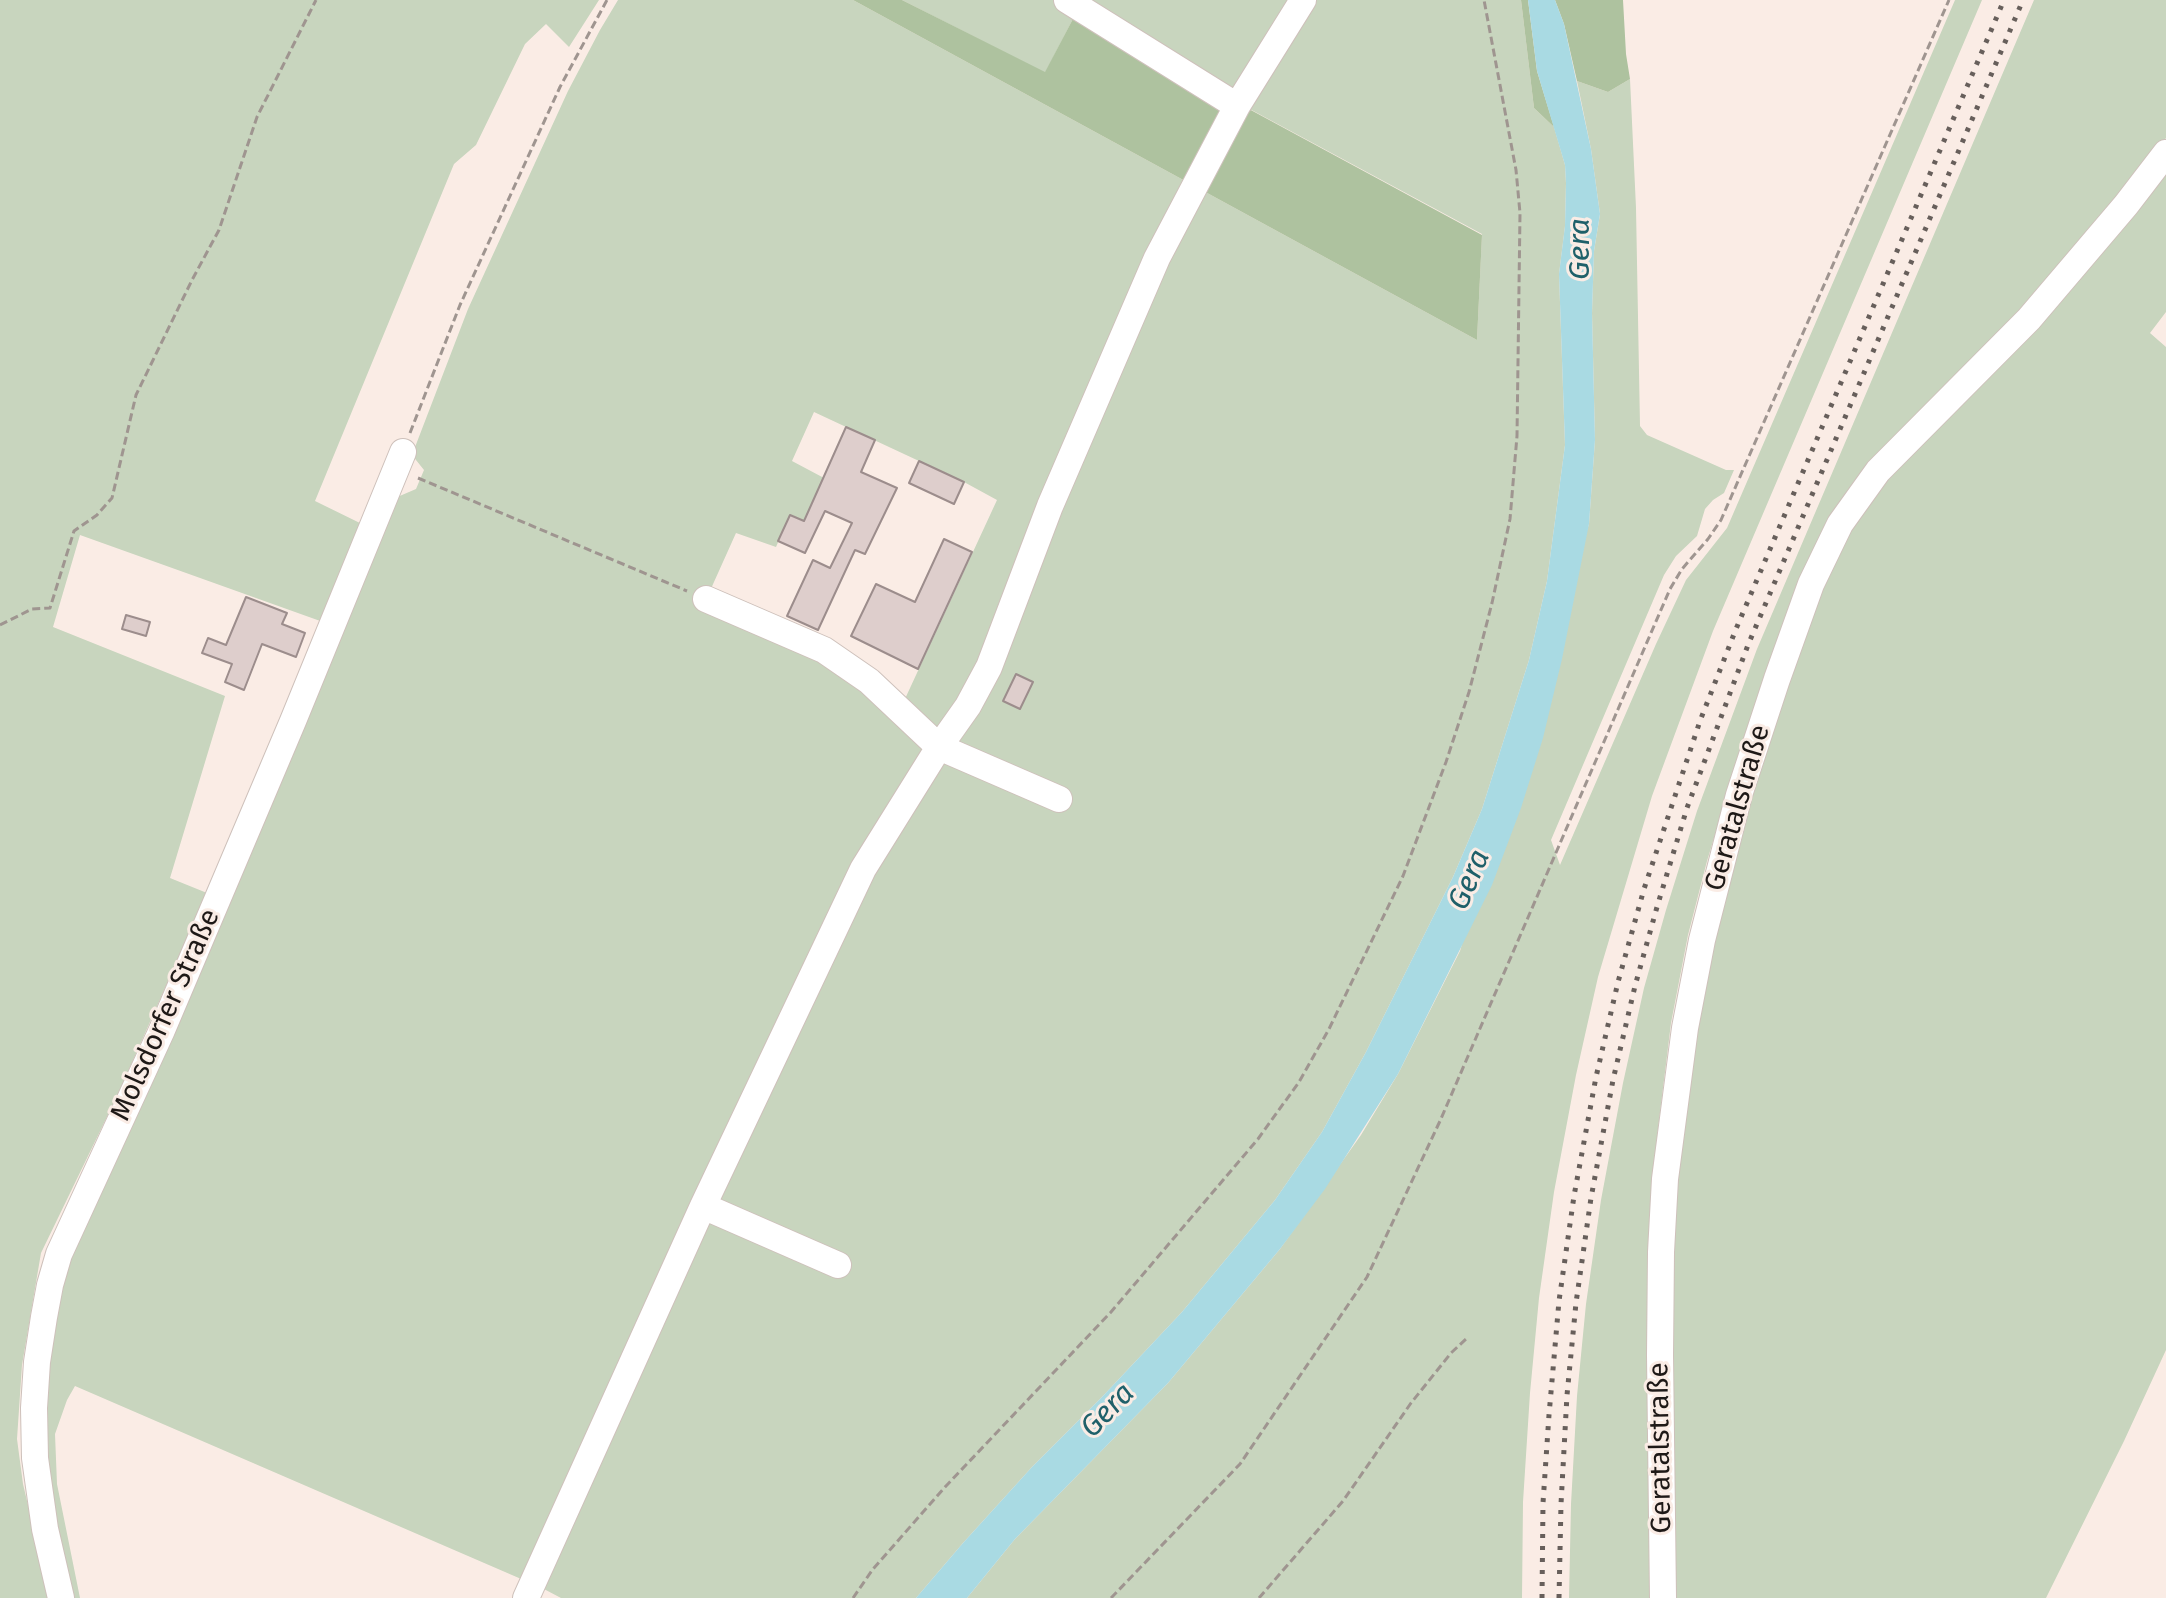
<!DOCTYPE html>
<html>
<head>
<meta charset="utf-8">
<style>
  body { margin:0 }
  canvas { display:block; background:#faece5 }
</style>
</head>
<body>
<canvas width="2166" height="1598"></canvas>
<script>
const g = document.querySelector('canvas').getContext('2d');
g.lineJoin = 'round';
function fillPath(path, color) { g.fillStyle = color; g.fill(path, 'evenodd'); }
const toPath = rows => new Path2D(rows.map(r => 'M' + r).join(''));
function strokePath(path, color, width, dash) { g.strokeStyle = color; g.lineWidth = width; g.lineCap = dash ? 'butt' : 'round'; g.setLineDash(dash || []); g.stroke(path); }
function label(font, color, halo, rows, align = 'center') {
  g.font = font + ' "Fira Sans",sans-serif'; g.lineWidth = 6; g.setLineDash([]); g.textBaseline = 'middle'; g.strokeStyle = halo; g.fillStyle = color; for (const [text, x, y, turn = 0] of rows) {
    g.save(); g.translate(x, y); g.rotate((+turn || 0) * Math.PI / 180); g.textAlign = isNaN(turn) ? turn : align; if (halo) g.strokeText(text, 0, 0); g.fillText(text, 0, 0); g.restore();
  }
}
const green = toPath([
  [0,0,599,0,569,47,546,24,525,44,476,145,454,164,315,501,364,525,323,622,80,535,53,627,225,696,170,878,207,893,119,1092,41,1253,22,1365,17,1439,23,1484,50,1598,0,1598],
  [618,0,853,0,1477,340,1482,234,1075,15,1045,73,902,0,1521,0,1534,108,1554,127,1565,165,1566,183,1565,226,1559,274,1565,445,1547,581,1529,660,1482,809,1453,877,1366,1052,1322,1132,1275,1200,1182,1312,1102,1397,1032,1467,963,1543,916,1598,561,1598,542,1588,75,1386,67,1400,55,1434,57,1484,80,1598,69,1598,45,1482,43,1425,53,1319,59,1287,395,498,416,489,424,470,412,455,468,309,568,91,600,30],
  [814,412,964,482,997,500,898,714,823,656,705,602,736,533,776,547,790,515,804,521,824,478,792,461],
  [1955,0,1982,0,1713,631,1652,796,1598,977,1576,1075,1554,1192,1539,1298,1530,1393,1523,1502,1522,1598,967,1598,1015,1539,1168,1383,1280,1249,1361,1135,1398,1074,1460,951,1589,524,1595,440,1592,313,1594,251,1600,214,1591,149,1577,81,1608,92,1630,79,1636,208,1640,426,1647,435,1726,470,1734,470,1724,493,1713,500,1705,509,1697,536,1676,556,1664,575,1551,840,1560,865,1656,644,1686,580,1727,528],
  [2034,0,2166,0,2166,138,2119,199,1986,352,1911,419,1867,466,1740,752,1707,861,1688,935,1671,1023,1652,1178,1648,1251,1650,1598,1569,1598,1571,1504,1577,1396,1586,1304,1601,1200,1623,1083,1644,988,1666,910,1697,811,1757,649],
  [2166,167,2166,312,2150,333,2166,347,2166,1350,2124,1441,2046,1598,1674,1598,1671,1250,1683,1107,1728,870,1820,587,1848,528,1885,477]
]);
const forest = toPath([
  [853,0,902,0,1045,72,1075,15,1482,235,1477,340],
  [1521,0,1528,0,1537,71,1554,127,1534,108],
  [1555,0,1623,0,1626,54,1630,79,1608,92,1577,81,1564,24]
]);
const water = toPath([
  [1528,0,1555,0,1564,24,1591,149,1600,214,1594,251,1592,313,1595,440,1589,524,1562,659,1543,738,1521,808,1492,885,1398,1074,1325,1189,1280,1249,1168,1383,1015,1539,967,1598,916,1598,963,1543,1032,1467,1102,1397,1182,1312,1275,1200,1322,1132,1366,1052,1453,877,1482,809,1529,660,1547,581,1565,445,1559,274,1565,226,1566,183,1565,165,1537,71]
]);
const building = toPath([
  [846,427,875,440,861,472,897,488,865,554,855,550,818,630,787,616,813,560,830,568,852,523,825,511,805,553,778,541,790,515,804,521,846,427],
  [919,461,964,482,954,504,909,483,919,461],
  [944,539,972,552,918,669,851,636,876,584,915,602,944,539],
  [246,597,287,613,282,624,305,633,296,657,262,644,244,690,225,682,232,664,202,653,208,638,226,645,246,597],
  [126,615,150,622,146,636,122,629,126,615],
  [1016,674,1033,682,1020,709,1003,701,1016,674]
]);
const path = toPath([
  [410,433,460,305,560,87,607,0],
  [418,478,687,591],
  [0,625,32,609,50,608,74,531,97,515,112,498,136,395,192,280,219,230,257,117,316,0],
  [853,1598,873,1569,946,1486,1111,1312,1258,1139,1299,1082,1329,1029,1403,876,1446,762,1469,692,1492,603,1510,519,1517,436,1520,213,1516,170,1484,0],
  [1111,1598,1240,1464,1367,1277,1440,1121,1670,589,1682,569,1708,539,1721,520,1949,0],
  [1259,1598,1343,1501,1411,1403,1451,1353,1467,1338]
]);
const minor = toPath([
  [1067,0,1237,106],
  [706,599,824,650,869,681,939,747,1059,799],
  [703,1206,838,1265],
  [61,1598,45,1529,35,1458,34,1408,37,1362,44,1317,50,1285,59,1254,162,1030,293,721,403,452],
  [526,1598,703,1206,863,869,939,747,968,706,989,667,1050,506,1157,258,1237,106,1303,0],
  [1663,1598,1660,1355,1661,1252,1665,1179,1685,1028,1702,940,1739,795,1777,679,1811,584,1840,524,1878,471,2029,319,2126,205,2166,153]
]);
const rail = toPath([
  [1542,1598,1543,1503,1549,1415,1559,1301,1574,1196,1596,1077,1618,982,1644,889,1700,721,1736,629,2004,0],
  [1559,1598,1561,1504,1567,1395,1576,1303,1591,1198,1613,1080,1635,986,1657,907,1687,808,1748,645,2023,0]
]);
const streetNames = [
  ["Geratalstraße",1738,808,-74],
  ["Molsdorfer Straße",166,1015,-66],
  ["Geratalstraße",1661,1448,-91]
];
const waterNames = [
  ["Gera",1581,249,-90],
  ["Gera",1470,880,-67],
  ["Gera",1108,1411,-46]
];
fillPath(green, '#c8d5be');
fillPath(forest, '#aec29f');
fillPath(water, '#a9dae3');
fillPath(building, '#dececc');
strokePath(building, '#9c8d8c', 2);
strokePath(minor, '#cec1bb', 28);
strokePath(path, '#9f9590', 3, [8, 4]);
strokePath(minor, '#fff', 26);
strokePath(rail, '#675f5b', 5, [4, 8]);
label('28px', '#1e1917', '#faece5', streetNames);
label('italic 30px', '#1f606a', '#faece5', waterNames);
</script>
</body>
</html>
